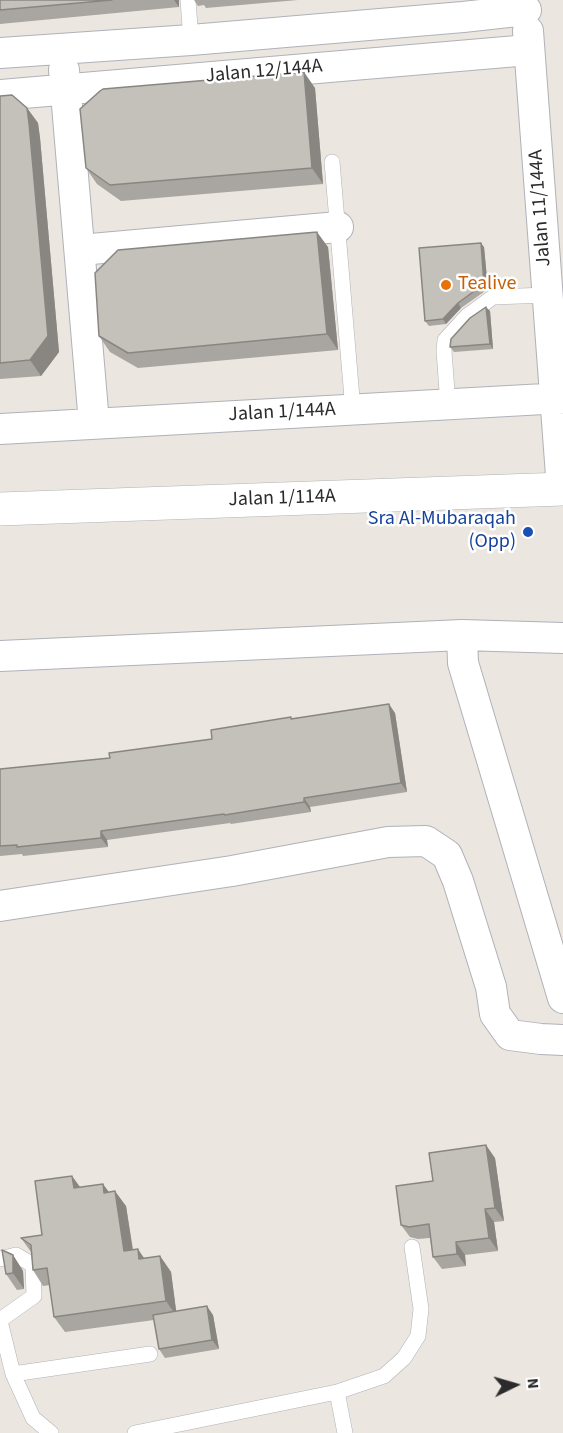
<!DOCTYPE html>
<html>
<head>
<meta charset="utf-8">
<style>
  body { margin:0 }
  #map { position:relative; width:563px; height:1433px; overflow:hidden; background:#ebe6df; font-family:"Source Sans 3",sans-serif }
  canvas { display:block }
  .north { position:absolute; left:485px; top:1355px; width:60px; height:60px; -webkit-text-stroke:4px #fff; paint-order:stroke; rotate:85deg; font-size:16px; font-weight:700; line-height:24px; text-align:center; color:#2b2b2b }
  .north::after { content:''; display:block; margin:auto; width:21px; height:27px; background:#2b2b2b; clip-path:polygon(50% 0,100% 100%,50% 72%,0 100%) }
</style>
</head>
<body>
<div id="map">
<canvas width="563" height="1433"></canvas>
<div class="north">N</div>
</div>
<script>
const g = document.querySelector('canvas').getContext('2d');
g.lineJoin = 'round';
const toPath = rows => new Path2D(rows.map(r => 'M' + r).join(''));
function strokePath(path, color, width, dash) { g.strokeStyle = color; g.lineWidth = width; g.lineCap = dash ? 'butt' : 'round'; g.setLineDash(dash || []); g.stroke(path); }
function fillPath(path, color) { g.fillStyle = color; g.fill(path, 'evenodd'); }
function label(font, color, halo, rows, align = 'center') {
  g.font = font + ' "Source Sans 3",sans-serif'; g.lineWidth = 5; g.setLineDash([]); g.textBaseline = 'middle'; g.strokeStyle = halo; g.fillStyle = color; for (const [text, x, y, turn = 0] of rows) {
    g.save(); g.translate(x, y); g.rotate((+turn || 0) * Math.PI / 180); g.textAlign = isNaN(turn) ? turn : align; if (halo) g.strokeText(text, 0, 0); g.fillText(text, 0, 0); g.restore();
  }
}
const service = toPath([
  [188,0,191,40],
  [332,162,353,410],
  [448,405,444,351,445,340,467,316,493,297,547,295],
  [0,1259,16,1255,33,1265,34,1296,0,1320],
  [0,1321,13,1374,33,1418,51,1433],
  [13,1374,150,1354],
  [337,1392,345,1433],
  [135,1433,337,1392,384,1376,404,1358,418,1336,421,1309,412,1247]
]);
const minor = toPath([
  [528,31,562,489],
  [0,53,191,40,463,17,526,10],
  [64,70,94,423],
  [0,95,529,50],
  [80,250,338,227],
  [0,429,563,398],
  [462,635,463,663,563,998],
  [0,656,462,635,563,638],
  [0,906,232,871,388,842,426,841,447,855,458,881,491,987,495,1014,510,1035,541,1039,563,1040]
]);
const tertiary = toPath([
  [0,509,563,489]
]);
const wall = toPath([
  [0,0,179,0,179,7,0,24],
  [194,0,298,0,206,8,204,5,198,6],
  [315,88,323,184,121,201,97,184,86,168],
  [0,96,27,108,38,123,40,138,59,352,41,376,0,379],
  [328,247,338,350,138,368,110,352,99,336],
  [484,247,488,289,461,308,446,324,429,326,425,321],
  [490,311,493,349,454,352,450,347],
  [395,713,407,792,310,807,311,812,231,824,230,823,107,840,108,847,23,856,22,854,0,856,0,769,110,758,212,739,292,718],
  [495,1158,504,1221,494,1222,498,1251,465,1255,466,1266,442,1269,433,1257,430,1238,418,1239,410,1237,401,1225,433,1181],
  [103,1184,108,1192,126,1206,133,1249,144,1258,160,1256,171,1272,176,1311,213,1315,219,1349,165,1358,159,1349,154,1320,65,1332,54,1317,50,1285,43,1286,33,1270,31,1252,21,1238,42,1235,80,1187],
  [13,1255,23,1271,24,1289,17,1290,6,1274]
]);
const shadedWall = toPath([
  [174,0,179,0,179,7],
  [304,72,315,88,323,184,312,168],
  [27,108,38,123,40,138,59,352,41,376,30,360],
  [317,232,328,247,338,350,327,334],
  [481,243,484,247,488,289,484,284],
  [458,303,461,308,446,324,443,319],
  [486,307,490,311,493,349,490,344],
  [389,704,395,713,407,792,401,783],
  [304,798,310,807,311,812,304,802],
  [101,831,107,840,108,847,101,838],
  [486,1145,495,1158,504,1221,495,1208],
  [72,1176,83,1191,74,1188],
  [103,1184,114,1199,104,1193],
  [115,1191,126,1206,135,1266,124,1251],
  [485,1209,494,1222,498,1251,489,1238],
  [456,1242,465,1255,466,1266,457,1254],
  [138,1249,148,1264,139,1259],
  [13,1255,23,1271,24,1289,13,1273],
  [160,1256,171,1272,177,1317,166,1301],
  [207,1306,213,1315,219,1349,212,1340]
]);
const building = toPath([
  [0,0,112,0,0,10,0,0],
  [304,72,312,168,110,185,86,168,80,109,100,91,103,89,304,72],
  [12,95,27,108,29,123,48,336,30,360,0,363,0,96,12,95],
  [317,232,327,334,128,353,99,336,95,273,118,250,317,232],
  [481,243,484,284,458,303,443,319,425,321,419,248,481,243],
  [486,307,490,344,450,347,451,339,470,318,486,307],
  [389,704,401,783,304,798,304,802,225,815,224,814,101,831,101,838,17,847,17,845,0,846,0,769,110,758,109,753,212,739,211,730,291,717,291,719,389,704],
  [486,1145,495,1208,485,1209,489,1238,456,1242,457,1254,433,1257,429,1224,409,1227,401,1225,396,1186,433,1181,429,1153,486,1145],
  [72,1176,74,1188,103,1184,104,1193,115,1191,124,1251,138,1249,139,1259,160,1256,166,1301,54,1317,47,1268,33,1270,31,1245,21,1238,42,1235,35,1181,72,1176],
  [2,1250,13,1255,13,1273,6,1274,2,1250],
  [207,1306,212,1340,159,1349,153,1315,207,1306]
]);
const markers = [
  [446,285,6,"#e8710a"],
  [528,532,6,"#1a4fb4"]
];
const streetNames = [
  ["Jalan 12/144A",264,72,-5],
  ["Jalan 11/144A",541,208,-94],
  ["Jalan 1/144A",282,413,-3],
  ["Jalan 1/114A",282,499,-2]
];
const foodNames = [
  ["Tealive",458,285]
];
const transitNames = [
  ["Sra Al-Mubaraqah",516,520],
  ["(Opp)",516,543]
];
strokePath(service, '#b0b1ba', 16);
strokePath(minor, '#b0b1ba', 32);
strokePath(tertiary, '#b0b1ba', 34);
strokePath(service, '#fff', 15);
strokePath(minor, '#fff', 30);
strokePath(tertiary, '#fff', 33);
fillPath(wall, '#a9a5a0');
fillPath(shadedWall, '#898682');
fillPath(building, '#c4c0ba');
strokePath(building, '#898682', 1.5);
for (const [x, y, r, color] of markers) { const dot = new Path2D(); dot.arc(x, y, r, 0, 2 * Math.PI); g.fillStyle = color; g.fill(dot); strokePath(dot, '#fff', 2); }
label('20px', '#2b2b2b', '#fff', streetNames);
label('20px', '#c56008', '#fff', foodNames, 'left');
label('20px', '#164399', '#fff', transitNames, 'right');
</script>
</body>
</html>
